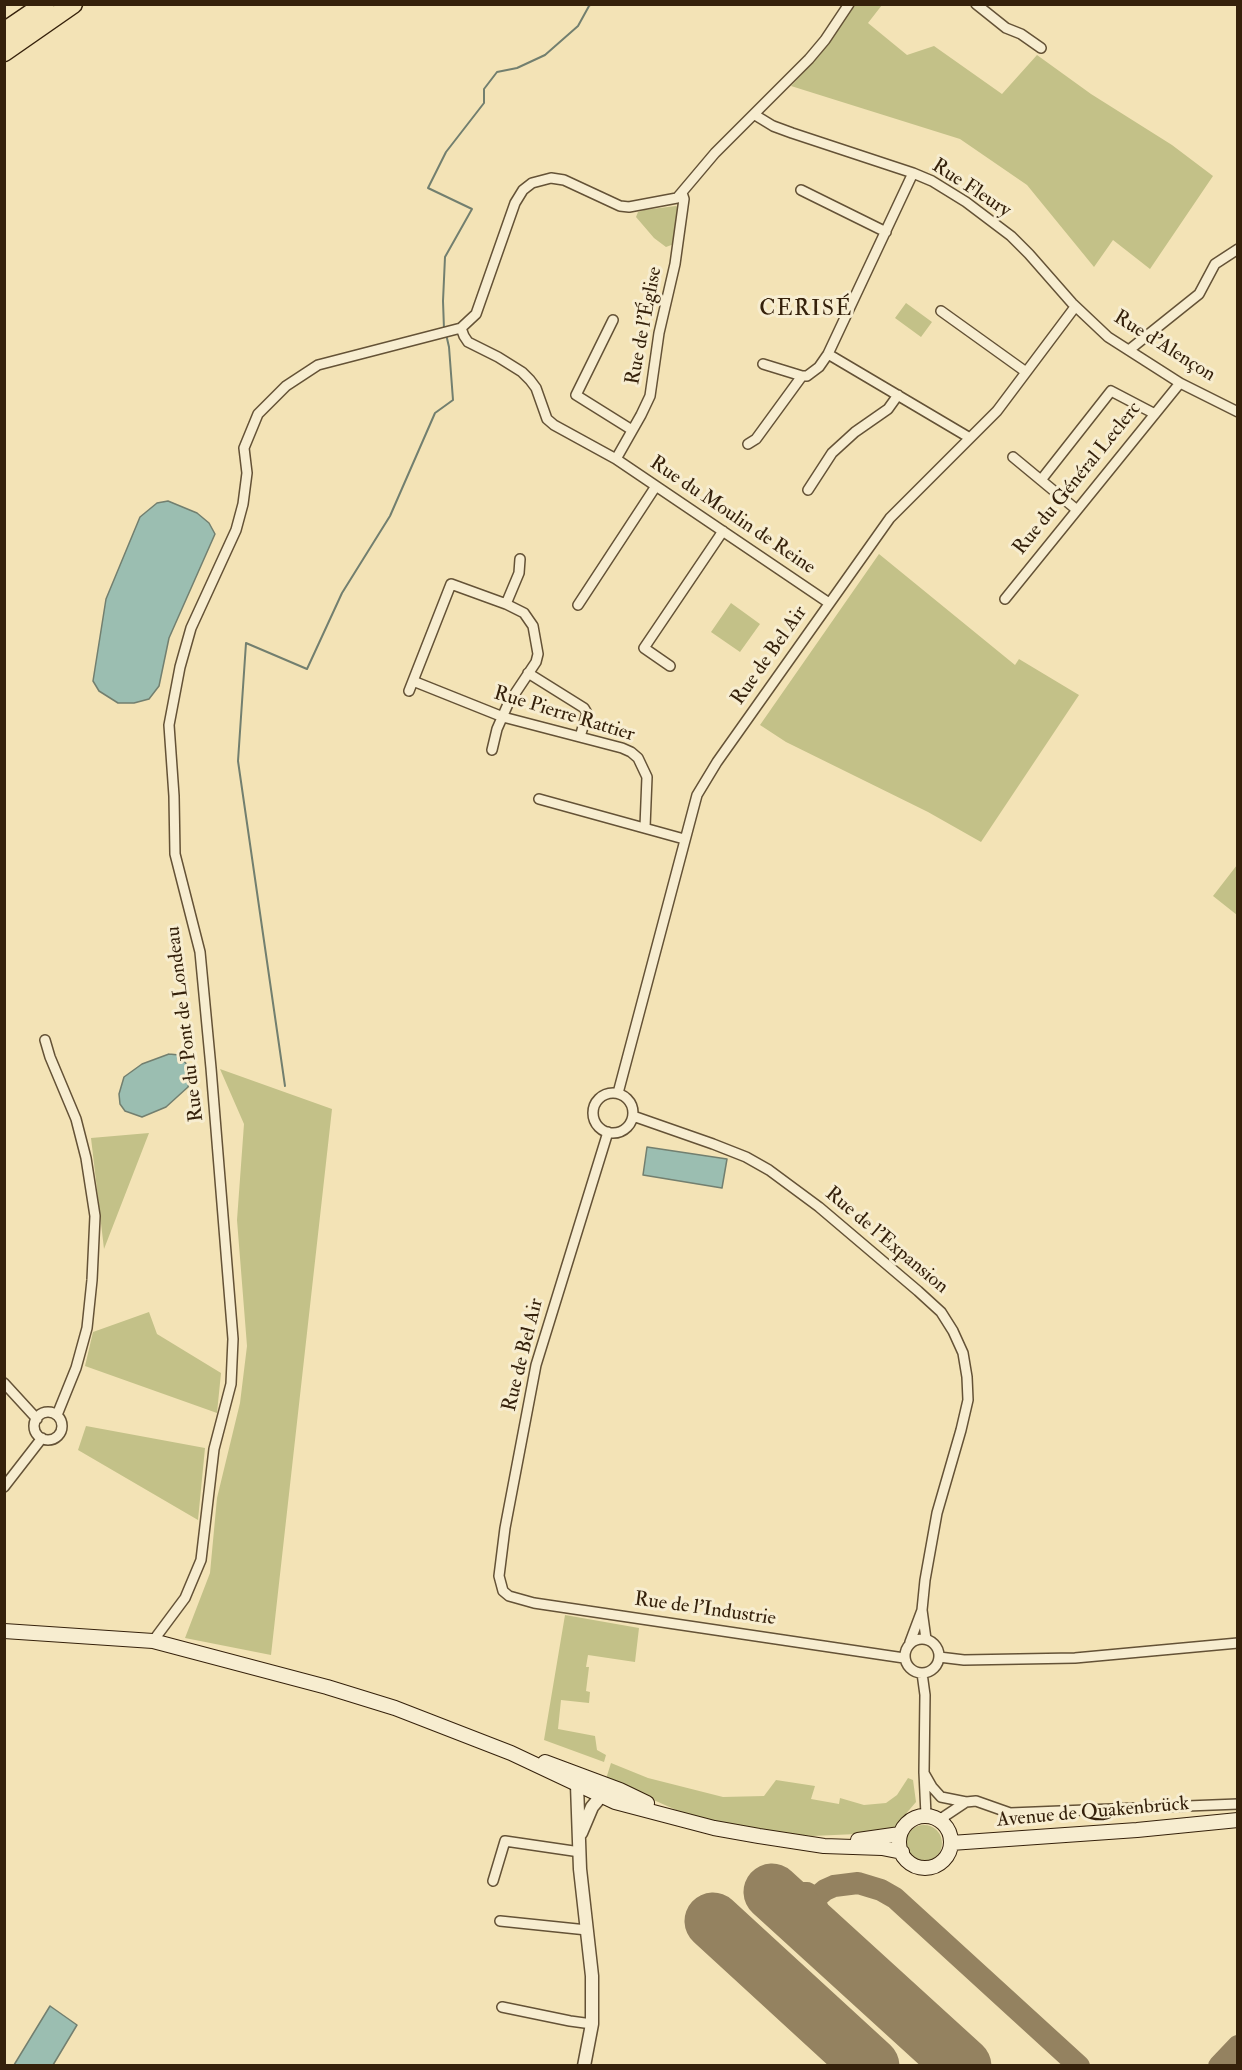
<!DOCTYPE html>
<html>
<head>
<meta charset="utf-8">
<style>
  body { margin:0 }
  #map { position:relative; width:1242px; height:2070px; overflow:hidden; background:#f3e3b6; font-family:"IM FELL Double Pica",serif }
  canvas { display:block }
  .frame { position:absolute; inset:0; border:6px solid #35210b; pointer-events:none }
</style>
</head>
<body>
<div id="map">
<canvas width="1242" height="2070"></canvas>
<div class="frame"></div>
</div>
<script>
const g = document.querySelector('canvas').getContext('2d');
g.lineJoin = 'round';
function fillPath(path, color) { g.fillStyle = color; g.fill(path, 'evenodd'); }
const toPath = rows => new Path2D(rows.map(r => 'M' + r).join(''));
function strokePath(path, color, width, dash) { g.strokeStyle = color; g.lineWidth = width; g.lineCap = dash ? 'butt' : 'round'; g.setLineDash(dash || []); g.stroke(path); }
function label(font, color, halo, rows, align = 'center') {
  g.font = font + ' "IM FELL Double Pica",serif'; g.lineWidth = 6; g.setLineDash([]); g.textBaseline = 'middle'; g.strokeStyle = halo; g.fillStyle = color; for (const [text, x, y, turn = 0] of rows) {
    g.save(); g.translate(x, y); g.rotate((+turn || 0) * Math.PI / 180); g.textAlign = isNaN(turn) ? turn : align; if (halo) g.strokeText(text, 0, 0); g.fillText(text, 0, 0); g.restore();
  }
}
const green = toPath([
  [855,5,882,5,868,23,907,55,934,46,1002,94,1037,55,1091,94,1172,145,1213,176,1150,269,1113,240,1094,267,1027,185,960,139,791,86,819,56],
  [676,206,679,208,674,244,666,247,654,238,636,217,638,212,644,210],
  [906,303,932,322,921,337,895,318],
  [879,554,1015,665,1019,659,1079,695,981,842,928,812,786,742,760,725],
  [731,603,760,624,740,652,711,632],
  [1237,865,1238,915,1237,915,1213,896],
  [220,1069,332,1109,271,1655,185,1638,210,1573,217,1498,240,1403,247,1346,237,1220,244,1124],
  [149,1133,104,1249,91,1138],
  [149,1312,157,1334,221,1373,217,1413,85,1366,93,1332],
  [86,1426,205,1448,198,1520,78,1450],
  [565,1615,639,1628,635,1662,588,1655,586,1667,589,1667,586,1691,590,1692,589,1703,561,1700,558,1729,595,1736,597,1750,606,1755,604,1762,544,1740],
  [611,1763,648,1778,723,1797,764,1796,776,1780,815,1786,811,1799,839,1804,840,1798,864,1805,886,1803,897,1795,908,1778,913,1780,916,1802,892,1830,879,1833,812,1836,759,1831,683,1813,606,1779],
  '906 1843a18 18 0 1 1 36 0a18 18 0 1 1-36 0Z'
]);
const water = toPath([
  [168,501,197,513,209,523,215,534,169,638,159,686,149,699,134,703,118,703,99,691,93,681,106,599,140,517,157,503,168,501],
  [169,1054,179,1055,188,1066,191,1075,188,1087,166,1107,142,1117,125,1111,120,1104,119,1094,124,1077,142,1064,169,1054],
  [647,1147,727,1159,722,1188,643,1175,647,1147],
  [50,2006,77,2025,53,2065,14,2065,50,2006]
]);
const stream = toPath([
  [444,329,443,301,445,257,472,209,428,188,446,152,484,103,484,89,497,72,517,68,545,55,578,26,589,6,592,4],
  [285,1086,238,761,246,643,307,669,342,593,390,516,435,413,453,400,449,347,446,334]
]);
const taxiway = toPath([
  [785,1904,785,1897,796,1893,807,1893,814,1897,817,1907,816,1927,820,1935],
  [797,1914,825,1890,834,1886,858,1883,881,1890,895,1898,1079,2066],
  [1219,2066,1238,2046]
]);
const runway = toPath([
  [772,1892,963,2066],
  [713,1921,871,2066]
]);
const minor = toPath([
  [976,4,1006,28,1021,34,1041,48],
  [755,115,773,126,792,133,913,173,932,181,966,202,1011,236,1029,254,1072,303,1108,337,1180,383,1238,412],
  [801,190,886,232],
  [941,311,1026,372],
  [613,320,576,395,632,430],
  [461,328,464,336,468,342,498,357,522,372,530,380,536,388,547,419,554,425,616,459,829,603],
  [1129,350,1199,294,1215,264,1238,249],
  [828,354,970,438],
  [763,364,802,376,807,376,819,367,828,354,913,173],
  [748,444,756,439,802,376],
  [1013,457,1077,510],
  [616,459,641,415,650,396,659,333,675,264,684,199,682,193],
  [1041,480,1111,391,1155,414],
  [808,490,832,453,855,432,888,409,898,395],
  [1005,599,1180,383],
  [506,604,519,573,520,559],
  [578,605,656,486],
  [670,666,644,648,723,531],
  [528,673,584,708,587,713,580,737],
  [413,681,503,717,622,748,631,752,638,758,647,777,645,827],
  [409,691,451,584,506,604,524,613,533,626,538,654,536,662,508,704,497,729,492,750],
  [539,799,684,839],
  [45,1040,50,1057,76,1119,86,1158,95,1216,92,1280,87,1328,76,1368,57,1415],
  '593 1113a20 20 0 1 1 40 0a20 20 0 1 1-40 0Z',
  [618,1093,697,795,717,762,890,518,997,411,1075,307],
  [633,1116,713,1144,746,1157,769,1170,819,1207,918,1291,941,1312,953,1331,963,1353,967,1377,968,1400,961,1430,937,1513,925,1580,922,1610,926,1639],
  [608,1132,536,1365,505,1528,499,1576,503,1591,509,1596,534,1603,904,1658],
  [4,1383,37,1419],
  '34 1426a14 14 0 1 1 28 0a14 14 0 1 1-28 0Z',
  [4,1487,42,1438],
  '905 1656a17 17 0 1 1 34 0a17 17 0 1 1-34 0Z',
  [153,1641,185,1598,201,1560,214,1449,231,1384,233,1339,211,1068,200,952,175,854,174,796,169,725,180,667,191,628,236,530,243,504,247,473,244,448,258,414,286,386,318,365,461,328,476,314,515,203,523,190,532,183,551,178,564,180,620,206,629,207,677,198,715,153,809,59,825,40,849,4],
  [910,1642,922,1610],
  [939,1657,964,1660,1075,1658,1238,1643],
  [922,1673,925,1695,924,1772,926,1815],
  [924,1773,932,1787,941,1797,966,1802],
  [939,1820,966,1802,976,1801,1010,1813,1238,1804],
  [493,1881,505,1841,580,1852],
  [500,1921,587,1930],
  [502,2007,570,2021,592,2024]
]);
const tertiary = toPath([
  [577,1785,580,1869,592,1976,592,2024,584,2066],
  [581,1833,592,1807,602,1795]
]);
const secondary = toPath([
  [4,1631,153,1641,327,1687,395,1708,511,1753,615,1802,714,1828,759,1836,824,1846,882,1848,902,1852],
  [545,1762,620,1790,647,1803],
  '899 1842a26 26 0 1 1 52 0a26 26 0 1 1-52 0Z',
  [858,1840,900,1834],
  [951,1843,1137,1830,1238,1820]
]);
const motorway = toPath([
  [4,32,45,4],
  [4,52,73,4]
]);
const streetNames = [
  ["Rue Fleury",971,189,33],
  ["Rue de l'Église",645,326,-79],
  ["Rue d'Alençon",1164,347,32],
  ["Rue du Général Leclerc",1078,479,-51],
  ["Rue du Moulin de Reine",732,516,34],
  ["Rue de Bel Air",770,656,-55],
  ["Rue Pierre Rattier",564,715,17],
  ["Rue du Pont de Londeau",186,1024,-97],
  ["Rue de l'Expansion",886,1241,40],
  ["Rue de Bel Air",524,1355,-76],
  ["Rue de l'Industrie",705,1610,8],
  ["Avenue de Quakenbrück",1093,1813,-5]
];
const quarterNames = [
  ["CERISÉ",806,310]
];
fillPath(green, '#c3c188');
fillPath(water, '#9bbeb1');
strokePath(water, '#727f6f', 1.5);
strokePath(stream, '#727f6f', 2);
strokePath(taxiway, '#948260', 22);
strokePath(runway, '#948260', 57);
strokePath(minor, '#645236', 12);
strokePath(tertiary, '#645236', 15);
strokePath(secondary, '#35210b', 16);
strokePath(motorway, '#35210b', 21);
strokePath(minor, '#f7edd0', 9);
strokePath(tertiary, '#f7edd0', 12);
strokePath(secondary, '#f7edd0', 14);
strokePath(motorway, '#f3e3b6', 18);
label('20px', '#35210b', '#f7edd0', streetNames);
g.letterSpacing = '1.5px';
label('22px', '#35210b', '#f7edd0', quarterNames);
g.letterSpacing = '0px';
</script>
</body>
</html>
